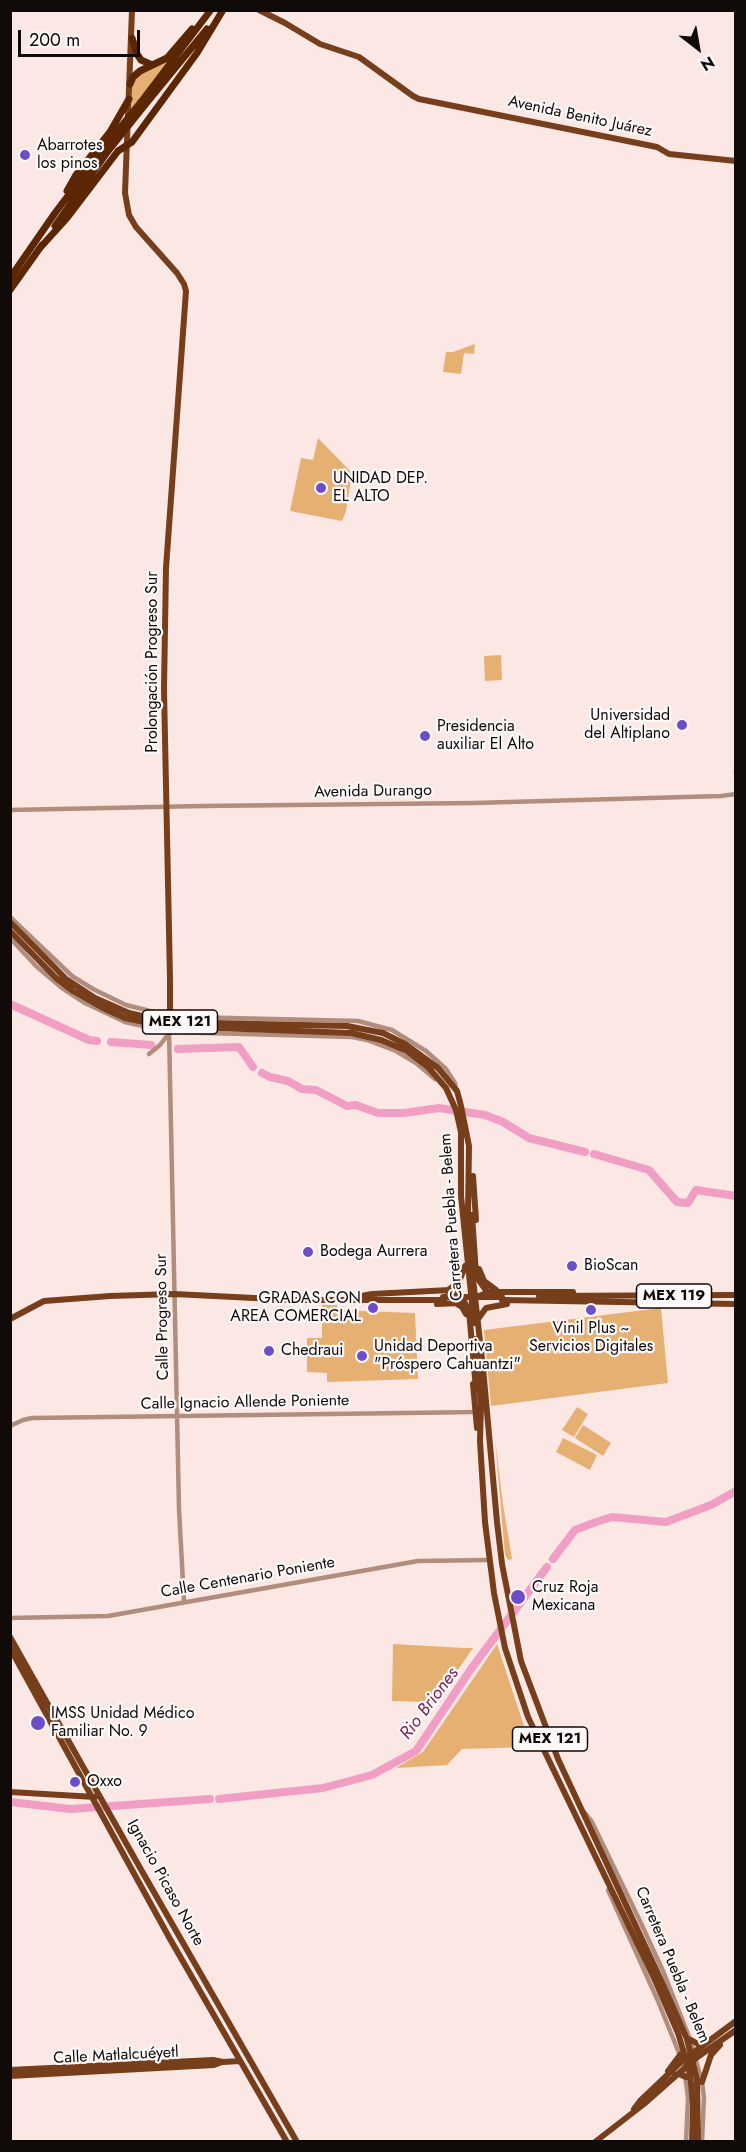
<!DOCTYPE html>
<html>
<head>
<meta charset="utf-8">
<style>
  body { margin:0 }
  #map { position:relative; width:746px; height:2152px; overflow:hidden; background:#fbe7e4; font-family:Jost,sans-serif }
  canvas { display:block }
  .frame { position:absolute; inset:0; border:12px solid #100a09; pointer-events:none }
  .north { position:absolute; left:668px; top:18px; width:60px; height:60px; -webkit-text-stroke:4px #fdf9f8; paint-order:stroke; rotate:149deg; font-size:16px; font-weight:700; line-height:24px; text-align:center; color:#100a09 }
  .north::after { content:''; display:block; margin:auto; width:21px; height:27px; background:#100a09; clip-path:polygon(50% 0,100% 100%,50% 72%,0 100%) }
  .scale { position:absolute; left:18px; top:30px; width:122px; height:27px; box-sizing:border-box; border:3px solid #100a09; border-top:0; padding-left:8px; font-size:18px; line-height:21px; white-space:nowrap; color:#100a09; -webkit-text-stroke:4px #fdf9f8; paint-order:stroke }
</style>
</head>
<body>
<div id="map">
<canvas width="746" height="2152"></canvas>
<div class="frame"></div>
<div class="north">N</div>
<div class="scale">200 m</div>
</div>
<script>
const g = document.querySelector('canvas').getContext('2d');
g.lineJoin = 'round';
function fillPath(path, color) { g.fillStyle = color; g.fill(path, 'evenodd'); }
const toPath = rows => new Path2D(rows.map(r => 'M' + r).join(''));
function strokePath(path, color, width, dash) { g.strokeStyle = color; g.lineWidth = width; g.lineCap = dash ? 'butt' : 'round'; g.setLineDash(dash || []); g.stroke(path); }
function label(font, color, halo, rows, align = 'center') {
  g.font = font + ' Jost,sans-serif'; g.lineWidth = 4.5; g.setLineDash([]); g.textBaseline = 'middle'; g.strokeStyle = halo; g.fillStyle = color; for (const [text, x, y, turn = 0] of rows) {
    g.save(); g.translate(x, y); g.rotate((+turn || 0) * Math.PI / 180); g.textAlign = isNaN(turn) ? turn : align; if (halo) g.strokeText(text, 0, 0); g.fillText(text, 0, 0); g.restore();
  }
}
const green = toPath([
  [169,61,140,98,132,108,132,86,137,76],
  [475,344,474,354,464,353,461,374,443,372,446,352,453,352],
  [318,438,352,473,346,511,342,521,290,511,301,458,313,460],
  [501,655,502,680,485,681,484,656],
  [322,1305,337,1305,338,1310,415,1313,418,1379,327,1382,327,1373,307,1372,307,1338,322,1338],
  [661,1308,668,1383,491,1406,484,1330],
  [577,1407,588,1414,574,1437,562,1430],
  [583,1425,611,1443,603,1456,575,1438],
  [563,1438,597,1455,590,1470,556,1452],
  [495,1439,503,1504,512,1559,508,1560,505,1555],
  [393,1644,465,1648,473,1648,440,1696,428,1702,392,1701],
  [497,1644,531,1747,462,1749,447,1765,396,1768,423,1752]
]);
const river = toPath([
  [10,1004,89,1040,97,1041],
  [111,1042,151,1045],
  [178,1049,239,1047,253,1067],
  [262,1073,270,1077,288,1081,302,1089,316,1090,347,1106,356,1105,378,1113,404,1113,439,1108,485,1115,503,1122,529,1138,585,1152],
  [594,1154,649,1170,677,1202,688,1203,696,1190,736,1196],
  [553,1559,575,1530,596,1522,612,1517,666,1522,711,1505,736,1491],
  [219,1799,323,1788,372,1775,416,1751,471,1669,547,1567],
  [10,1802,71,1809,210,1799]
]);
const minor = toPath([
  [736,770,736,773],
  [10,810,202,806,474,803,721,796,736,794],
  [10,917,72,976,93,989,126,1005,158,1013,187,1017,358,1021,392,1030,426,1051,446,1069,455,1083,456,1089],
  [10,938,36,966,62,988,85,1003,125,1022,170,1032,352,1037,367,1040,396,1051,416,1063,435,1079],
  [169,1031,179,1509,184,1601],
  [149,1054,160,1045,170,1032],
  [10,1426,23,1420,32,1418,478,1412],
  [10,1618,108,1616,418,1561,489,1560],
  [585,1813,592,1822,639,1919,663,1971,690,2039,702,2082,704,2097,702,2142],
  [608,1890,658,2001,681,2058],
  [684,2066,688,2098,686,2142]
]);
const major = toPath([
  [132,10,125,193,129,215,136,227,177,273,184,284,186,291,166,568,164,689,170,979,170,1032],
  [259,10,285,23,320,44,359,57,413,96,419,99,657,147,669,154,736,161],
  [383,1033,405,1044,438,1068,457,1091,461,1106,469,1146,468,1212,471,1261,483,1368,497,1522,502,1564,521,1661,558,1759,660,1978,687,2039],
  [381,1040,407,1051,428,1067,446,1088,456,1110,461,1132,461,1196,474,1323],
  [473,1176,476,1220],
  [472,1215,476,1274,480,1282,488,1293],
  [479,1269,484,1281,496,1290],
  [447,1291,459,1282,465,1266],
  [539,1296,736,1295],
  [356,1297,372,1294,450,1290,461,1295,469,1311,476,1389],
  [474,1298,489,1292,573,1292],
  [502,1300,736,1304],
  [437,1304,460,1303],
  [457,1304,462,1307,466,1314],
  [10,1319,44,1301,110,1296,174,1294,294,1300,444,1300],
  [478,1319,486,1308,507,1304],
  [475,1339,481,1404,480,1441,485,1522,494,1593,505,1648,528,1717,655,1980],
  [473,1384,477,1428],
  [10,1637,139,1866,297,2142],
  [10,1648,170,1939,287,2142],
  [10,1792,95,1797],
  [691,2040,698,2044,705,2043],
  [10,2070,213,2060,223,2062,240,2061],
  [668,2071,680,2055],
  [690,2073,693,2105,692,2142],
  [675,2075,679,2074,686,2077],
  [10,2076,214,2065,222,2062],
  [702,2082,711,2055,720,2045],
  [634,2109,640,2101,682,2061,736,2021],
  [595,2142,644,2104,696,2058,736,2030]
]);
const highway = toPath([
  [132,38,137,54,141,60,150,64],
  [130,84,133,77,140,71,167,58,192,29],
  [141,102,210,11],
  [144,106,207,29],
  [67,191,76,175,110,132,129,99],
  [55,226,108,151],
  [39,249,67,218,118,151,132,142,197,53,223,10],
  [10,278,55,213,107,144],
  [10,290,42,245]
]);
const majorBridge = toPath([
  [10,922,66,979,95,998,129,1013,168,1022,347,1026,383,1033],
  [10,931,56,978,73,991,103,1008,125,1018,165,1026,351,1033,381,1040],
  [443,1297,502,1297],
  [655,1980,678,2033,690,2073],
  [687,2039,697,2080,698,2142]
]);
const highwayBridge = toPath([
  [107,144,141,102],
  [108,151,144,106]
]);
const markers = [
  [25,155,6,"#6e4ec7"],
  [321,488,6,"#6e4ec7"],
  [682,725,6,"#6e4ec7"],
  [425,736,6,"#6e4ec7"],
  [308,1252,6,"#6e4ec7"],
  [572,1266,6,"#6e4ec7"],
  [373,1308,6,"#6e4ec7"],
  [591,1310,6,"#6e4ec7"],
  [269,1351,6,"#6e4ec7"],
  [362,1356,6,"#6e4ec7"],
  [518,1597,8,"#6e4ec7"],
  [38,1723,8,"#6e4ec7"],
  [75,1782,6,"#6e4ec7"]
];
const shields = [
  [180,1022,75],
  [674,1296,75],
  [550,1739,75]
];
const shieldNames = [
  ["MEX 121",180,1022],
  ["MEX 119",674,1296],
  ["MEX 121",550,1739]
];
const streetNames = [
  ["Avenida Benito Juárez",580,117,12],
  ["Prolongación Progreso Sur",153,662,-90],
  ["Avenida Durango",373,792,-1],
  ["Carretera Puebla - Belem",452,1217,-94],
  ["Calle Progreso Sur",163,1317,-91],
  ["Calle Ignacio Allende Poniente",245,1403,-1],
  ["Calle Centenario Poniente",248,1578,-10],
  ["Ignacio Picaso Norte",165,1883,61],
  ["Carretera Puebla - Belem",672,1965,67],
  ["Calle Matlalcuéyetl",116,2056,-3]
];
const poiNames = [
  ["Abarrotes",37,146],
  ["los pinos",37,164],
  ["UNIDAD DEP.",333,479],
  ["EL ALTO",333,497],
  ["Universidad",670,716,"right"],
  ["del Altiplano",670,734,"right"],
  ["Presidencia",437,727],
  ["auxiliar El Alto",437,745],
  ["Bodega Aurrera",320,1252],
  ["BioScan",584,1266],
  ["GRADAS CON",361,1299,"right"],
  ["AREA COMERCIAL",361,1317,"right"],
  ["Vinil Plus ~",591,1329,"center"],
  ["Servicios Digitales",591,1347,"center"],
  ["Unidad Deportiva",374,1347],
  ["\"Próspero Cahuantzi\"",374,1365],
  ["Chedraui",281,1351],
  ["Cruz Roja",532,1588],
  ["Mexicana",532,1606],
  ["IMSS Unidad Médico",51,1714],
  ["Familiar No. 9",51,1732],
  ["Oxxo",87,1782]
];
const waterNames = [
  ["Rio Briones",430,1704,-53]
];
fillPath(green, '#e7b073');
strokePath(river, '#f19ec5', 8);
strokePath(minor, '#b08d7c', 4.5);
strokePath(major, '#773e1c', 6);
strokePath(highway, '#5a2604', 7);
strokePath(majorBridge, '#773e1c', 6);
strokePath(highwayBridge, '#5a2604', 7);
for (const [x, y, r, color] of markers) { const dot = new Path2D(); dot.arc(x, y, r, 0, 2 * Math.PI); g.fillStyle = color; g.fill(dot); strokePath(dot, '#fdf9f8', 2); }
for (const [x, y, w] of shields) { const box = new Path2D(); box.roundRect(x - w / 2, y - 12, w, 24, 4.5); g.fillStyle = '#fdf9f8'; g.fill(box); strokePath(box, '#100a09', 1.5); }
label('bold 15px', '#100a09', null, shieldNames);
label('16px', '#100a09', '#fdf9f8', streetNames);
label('16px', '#100a09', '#fdf9f8', poiNames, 'left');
label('italic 18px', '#7b1d53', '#fdf9f8', waterNames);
</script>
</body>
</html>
